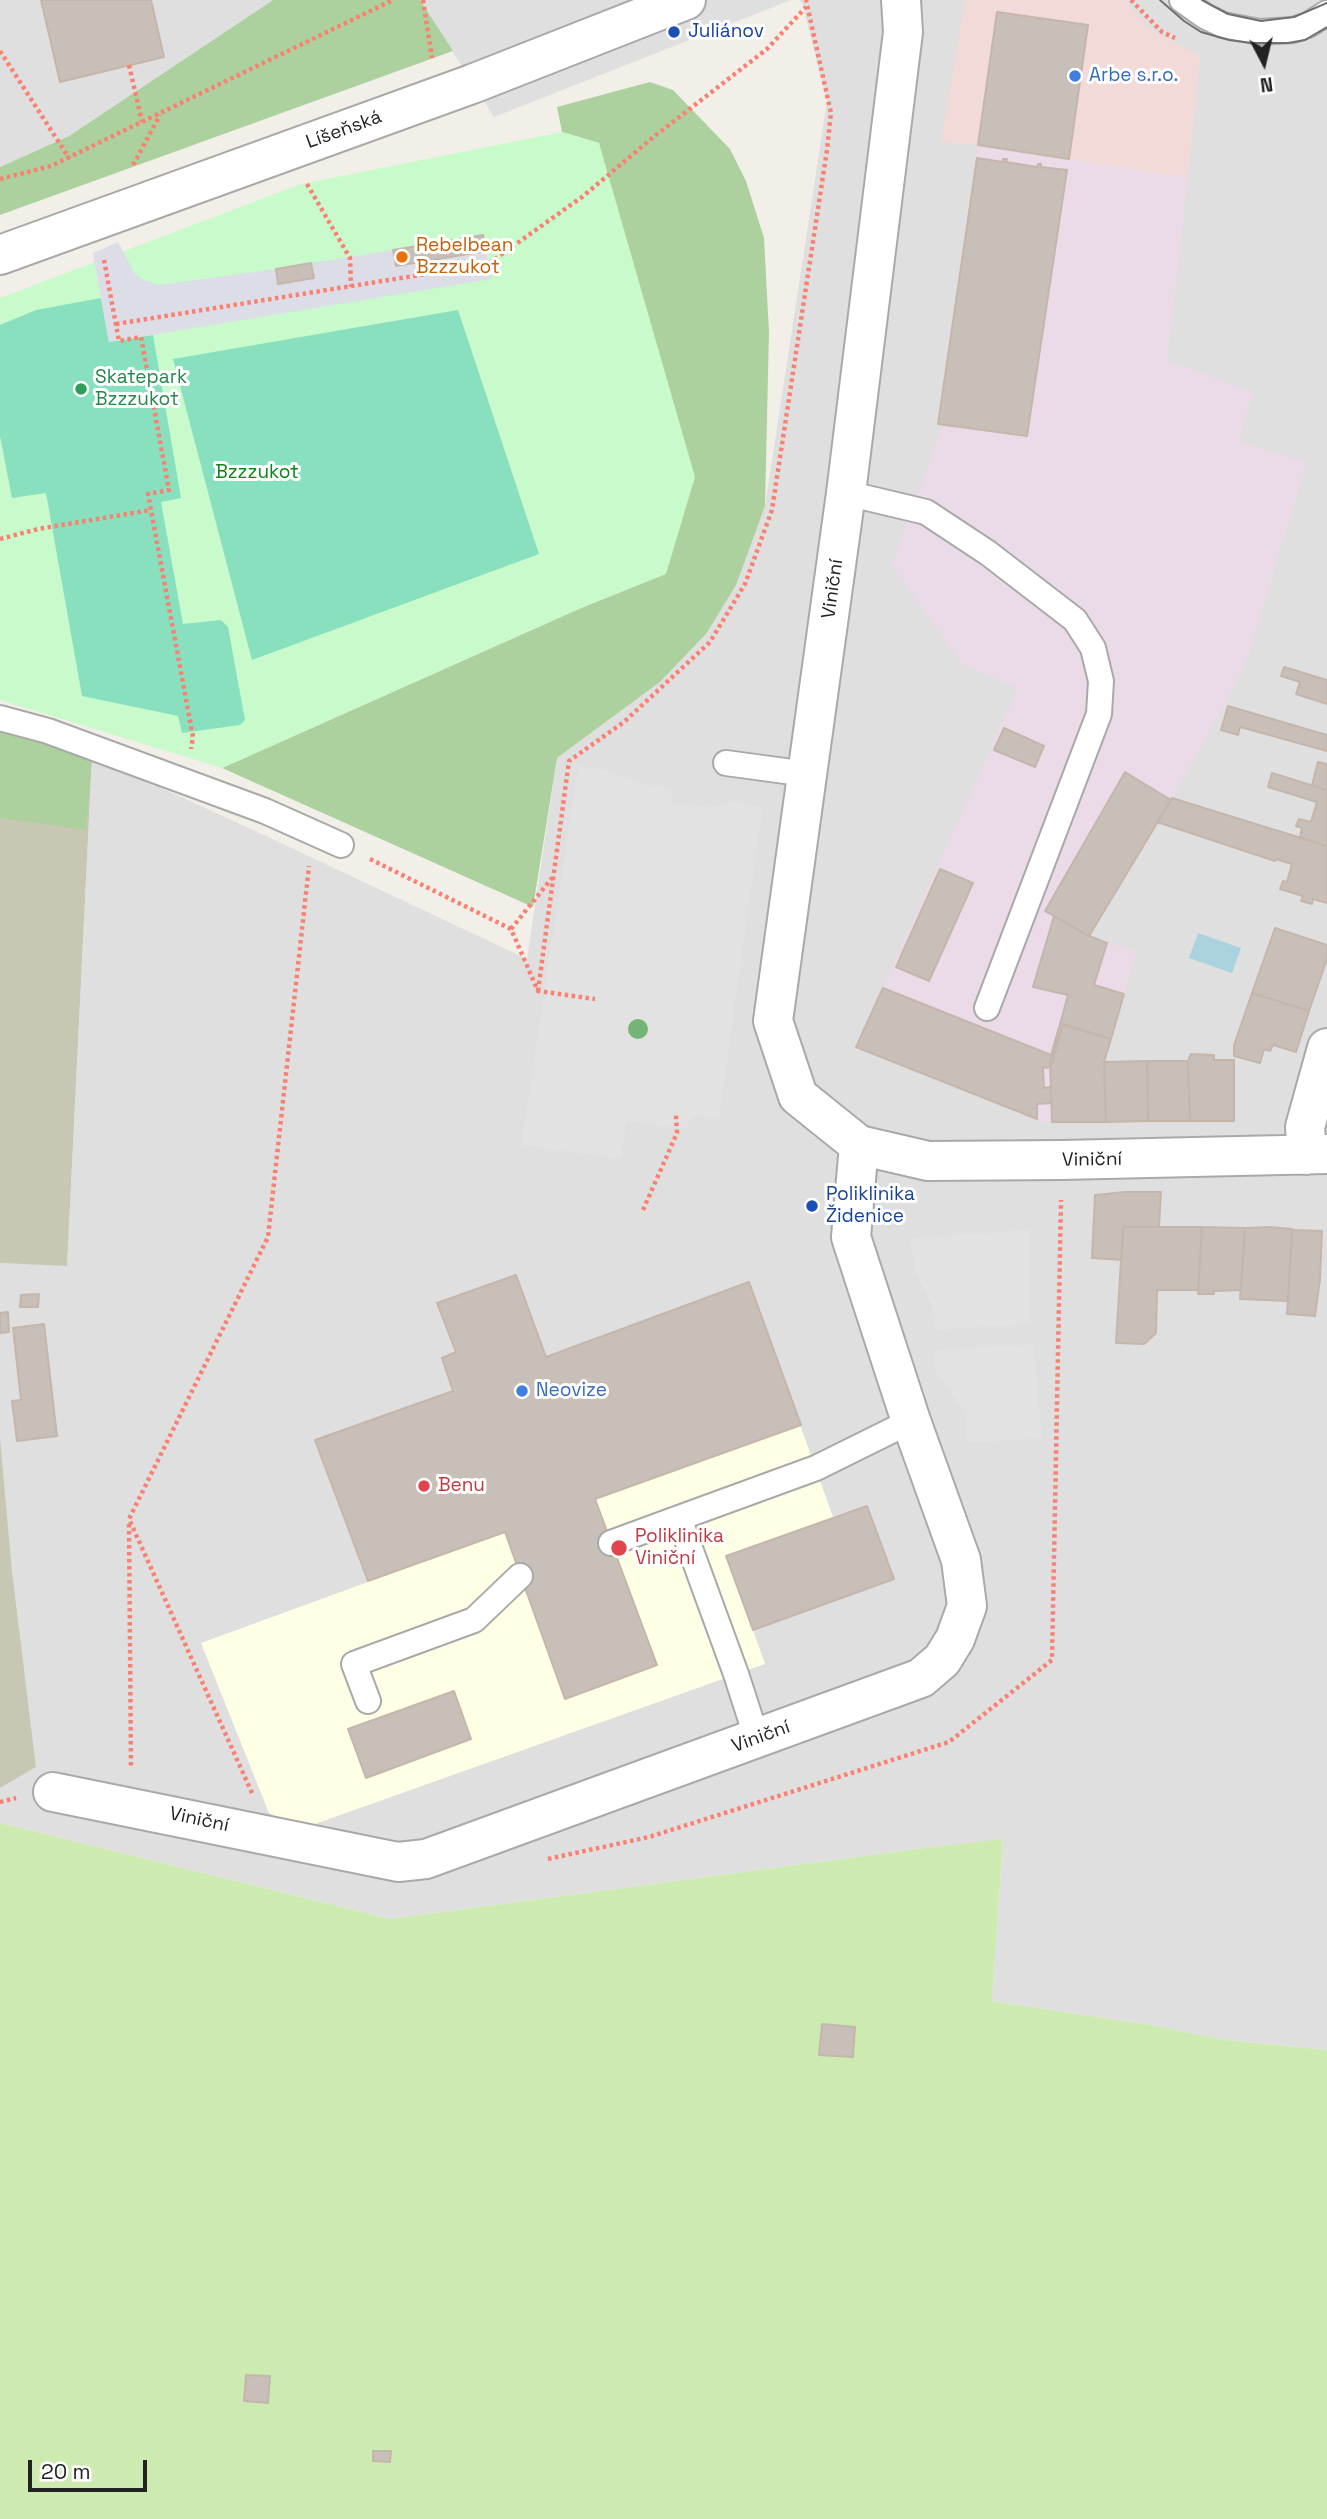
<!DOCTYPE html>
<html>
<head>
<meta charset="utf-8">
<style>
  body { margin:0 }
  #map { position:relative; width:1327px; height:2519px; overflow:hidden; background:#f2efe9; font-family:"Space Grotesk",sans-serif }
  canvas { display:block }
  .north { position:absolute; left:1229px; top:28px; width:70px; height:70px; -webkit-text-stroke:5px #fff; paint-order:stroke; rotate:173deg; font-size:19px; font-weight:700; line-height:28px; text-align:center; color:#222 }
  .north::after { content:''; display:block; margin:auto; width:24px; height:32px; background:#222; clip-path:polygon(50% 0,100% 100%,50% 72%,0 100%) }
  .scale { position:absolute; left:28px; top:2460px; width:119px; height:32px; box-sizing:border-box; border:4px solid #222; border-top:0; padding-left:9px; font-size:21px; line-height:24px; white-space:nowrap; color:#222; -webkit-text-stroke:5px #fff; paint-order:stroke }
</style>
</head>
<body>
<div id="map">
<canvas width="1327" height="2519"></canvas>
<div class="north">N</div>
<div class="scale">20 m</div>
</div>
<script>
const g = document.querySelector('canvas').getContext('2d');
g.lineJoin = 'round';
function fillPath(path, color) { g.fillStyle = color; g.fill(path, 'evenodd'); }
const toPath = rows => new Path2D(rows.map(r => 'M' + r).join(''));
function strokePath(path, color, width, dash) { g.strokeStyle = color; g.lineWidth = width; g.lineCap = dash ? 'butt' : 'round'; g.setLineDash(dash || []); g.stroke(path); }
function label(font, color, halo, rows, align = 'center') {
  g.font = font + ' "Space Grotesk",sans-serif'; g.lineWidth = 6; g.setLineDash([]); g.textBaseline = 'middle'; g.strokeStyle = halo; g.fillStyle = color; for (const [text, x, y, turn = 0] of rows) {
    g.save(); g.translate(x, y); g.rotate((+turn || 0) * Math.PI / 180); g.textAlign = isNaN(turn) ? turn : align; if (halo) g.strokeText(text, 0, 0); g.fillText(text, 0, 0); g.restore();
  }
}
const residential = toPath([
  [0,0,273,0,69,136,0,167],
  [420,0,791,0,494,117],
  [799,0,1327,0,1327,2050,1225,2040,1150,2025,992,2001,1003,1840,917,1849,390,1919,0,1823,0,1788,36,1767,12,1571,0,1437,0,1263,67,1265,92,756,264,835,527,959,557,758,660,682,706,634,765,506,827,101,802,3]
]);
const commercial = toPath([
  [965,0,1125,0,1145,24,1158,34,1200,56,1188,178,978,145,941,142]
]);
const industrial = toPath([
  [978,145,1188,178,1167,361,1253,392,1238,442,1307,462,1248,657,1224,706,1171,800,1089,936,1136,952,1104,1062,1106,1122,1044,1122,856,1047,1018,689,962,664,892,565,943,425,938,424]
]);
const education = toPath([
  [516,1275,546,1356,749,1282,833,1517,867,1506,894,1579,753,1630,765,1664,298,1830,269,1813,201,1643,368,1582,315,1440,452,1391,442,1358,456,1352,437,1303]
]);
const construction = toPath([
  [0,731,92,756,67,1266,0,1263],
  [0,1437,12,1571,36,1767,0,1788]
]);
const grass = toPath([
  [0,1823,390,1919,917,1849,1003,1839,992,2001,1150,2025,1225,2040,1327,2050,1327,2519,0,2519]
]);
const forest = toPath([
  [273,0,420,0,453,51,0,215,0,167,69,136],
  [650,82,673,90,730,149,746,181,764,238,769,332,765,506,736,585,706,634,660,682,557,758,533,907,222,768,581,608,666,573,599,143,562,132,557,107],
  [0,731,30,737,92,756,86,830,0,818]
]);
const park = toPath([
  [562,132,599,143,695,477,666,574,581,608,222,768,0,700,0,298,301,184]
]);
const pitch = toPath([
  [101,298,109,342,153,335,181,498,161,502,183,624,221,620,228,627,245,720,240,725,182,733,178,716,82,696,46,493,12,498,0,436,0,325,36,310],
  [458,310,539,554,252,660,173,359]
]);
const parking = toPath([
  [578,766,606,770,642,784,673,788,672,803,708,807,734,802,763,807,719,1119,694,1115,685,1129,626,1121,622,1159,521,1145],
  [1029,1230,1031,1324,934,1330,931,1303,914,1269,910,1238],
  [1034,1344,1042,1438,967,1443,964,1412,934,1369,933,1350]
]);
const plaza = toPath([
  [118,242,135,274,146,281,159,285,276,269,279,284,313,278,311,263,393,250,396,266,486,251,492,279,109,342,93,253]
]);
const water = toPath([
  [1198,933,1241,948,1232,973,1189,958]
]);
const building = toPath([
  [41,0,151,0,164,57,60,82,41,0],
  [997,12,1088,25,1069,159,978,145,997,12],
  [977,158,1003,162,1003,159,1007,159,1006,162,1037,167,1038,164,1041,164,1041,167,1067,170,1027,436,938,424,977,158],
  [483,235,486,251,396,266,393,250,483,235],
  [311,263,314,278,278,284,276,269,311,263],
  [1284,667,1327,680,1327,704,1296,694,1300,682,1281,676,1284,667],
  [1228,706,1327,735,1327,751,1240,727,1238,735,1221,730,1228,706],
  [1004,728,1044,746,1035,767,994,750,1004,728],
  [1318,762,1327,764,1327,790,1312,785,1318,762],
  [1125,772,1171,800,1089,936,1045,911,1125,772],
  [1272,773,1327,790,1327,846,1300,837,1302,828,1296,826,1299,819,1311,822,1317,802,1268,787,1272,773],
  [1172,798,1327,846,1327,903,1313,899,1312,904,1301,901,1303,896,1280,889,1283,881,1287,882,1292,864,1276,859,1275,861,1157,822,1172,798],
  [940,869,973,883,929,981,896,967,940,869],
  [1054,916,1089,936,1107,943,1094,985,1124,994,1111,1039,1060,1024,1068,995,1033,987,1054,916],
  [1275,928,1327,945,1327,959,1309,1011,1252,993,1275,928],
  [883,988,1051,1055,1060,1024,1063,1024,1051,1067,1043,1068,1044,1088,1051,1087,1051,1103,1037,1104,1037,1119,856,1047,883,988],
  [1252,993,1309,1011,1296,1052,1273,1045,1270,1051,1264,1049,1260,1063,1234,1056,1234,1045,1252,993],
  [1063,1024,1111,1039,1104,1062,1106,1122,1052,1122,1050,1062,1063,1024],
  [1191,1054,1214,1055,1214,1060,1234,1060,1234,1121,1190,1121,1188,1061,1191,1054],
  [1147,1061,1148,1121,1106,1122,1104,1062,1147,1061],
  [1147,1061,1188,1061,1190,1121,1148,1121,1147,1061],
  [1125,1192,1161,1192,1159,1227,1123,1227,1122,1260,1092,1258,1095,1195,1125,1192],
  [1123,1227,1202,1227,1198,1290,1157,1290,1156,1333,1144,1344,1116,1343,1123,1227],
  [1202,1227,1245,1228,1241,1290,1214,1291,1214,1294,1198,1294,1202,1227],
  [1270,1227,1292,1229,1288,1301,1240,1299,1245,1228,1270,1227],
  [1292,1230,1322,1231,1320,1279,1315,1316,1287,1314,1292,1230],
  [516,1275,546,1357,749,1282,801,1425,595,1499,657,1665,565,1699,505,1532,368,1581,315,1440,453,1391,442,1358,456,1352,437,1303,516,1275],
  [39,1294,38,1307,20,1307,21,1295,39,1294],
  [8,1312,9,1332,0,1333,0,1313,8,1312],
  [44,1324,57,1436,17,1441,12,1401,21,1400,13,1328,44,1324],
  [867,1506,894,1579,753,1630,726,1556,867,1506],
  [454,1691,471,1739,366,1778,348,1729,454,1691],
  [822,2024,855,2027,853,2057,819,2055,822,2024],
  [246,2375,270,2376,268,2403,244,2401,246,2375],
  [373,2451,391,2451,390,2462,373,2461,373,2451]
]);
const path = toPath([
  [423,0,432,58],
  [1131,0,1162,32,1175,38],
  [0,51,69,158],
  [129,65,142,122],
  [133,165,160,115],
  [0,179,51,166,393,0],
  [307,184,350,258,351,287],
  [104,260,119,341,141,337,169,490,148,494,193,737,191,749],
  [116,324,488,264,582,197,651,139,767,49,806,7],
  [0,539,38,529,151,510],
  [370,859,511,929,538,991,595,999],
  [511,929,552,878],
  [538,991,569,761,624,722,710,642,745,584,772,510,827,150,831,113,806,0],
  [643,1210,677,1133,676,1115],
  [129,1524,131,1767],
  [252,1793,129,1519,268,1237,309,866],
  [0,1802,16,1798],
  [548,1859,649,1837,949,1742,1052,1660,1061,1200]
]);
const service = toPath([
  [1182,0,1206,17,1223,25,1259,32,1293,30,1308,25,1327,13],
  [846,493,926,512,988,553,1075,620,1093,648,1101,681,1099,714,987,1008],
  [0,718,48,731,265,811,341,845],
  [726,763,807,774],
  [611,1543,679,1518],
  [368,1701,354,1664,474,1620,520,1576],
  [757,1739,736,1674,679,1518,816,1468,911,1421]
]);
const minor = toPath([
  [901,0,903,32,846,493,773,1021,798,1096,859,1145,928,1161,1062,1160,1327,1154],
  [1307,1155,1305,1127,1327,1048],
  [53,1792,398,1862,426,1859,921,1678,942,1660,955,1639,967,1606,961,1560,911,1421,851,1237,859,1145]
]);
const tertiary = toPath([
  [0,255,472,84,686,0]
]);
const tram = toPath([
  [1160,0,1184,21,1201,32,1229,40,1252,43,1288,43,1305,40,1327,27],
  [1202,0,1228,14,1261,21,1294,17,1327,3]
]);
const trees = [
  [638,1029]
];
const markers = [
  [674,32,7,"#1a4fb4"],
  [1075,76,7,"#3f7fe0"],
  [402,257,7,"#e8710a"],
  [81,389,7,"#2e9e5b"],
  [812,1206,7,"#1a4fb4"],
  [522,1391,7,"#3f7fe0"],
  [424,1486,7,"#e0444e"],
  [619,1548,9,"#e0444e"]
];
const transitNames = [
  ["Juliánov",688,32],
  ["Poliklinika",826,1195],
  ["Židenice",826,1217]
];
const shopNames = [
  ["Arbe s.r.o.",1089,76],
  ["Neovize",536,1391]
];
const streetNames = [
  ["Líšeňská",344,130,-20],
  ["Viniční",833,589,-82],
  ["Viniční",1092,1160,-1],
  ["Viniční",761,1737,-20],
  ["Viniční",199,1820,12]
];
const foodNames = [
  ["Rebelbean",416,246],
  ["Bzzzukot",416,268]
];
const leisureNames = [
  ["Skatepark",95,378],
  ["Bzzzukot",95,400]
];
const parkNames = [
  ["Bzzzukot",257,473]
];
const healthNames = [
  ["Benu",438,1486],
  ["Poliklinika",635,1537],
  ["Viniční",635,1559]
];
fillPath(residential, '#e0dfdf');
fillPath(commercial, '#f2dad9');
fillPath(industrial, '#ebdbe8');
fillPath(education, '#ffffe5');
fillPath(construction, '#c7c7b4');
fillPath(grass, '#cdebb0');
fillPath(forest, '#add19e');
fillPath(park, '#c8facc');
fillPath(pitch, '#88e0be');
fillPath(parking, '#e2e2e2');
fillPath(plaza, '#dddde8');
fillPath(water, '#aad3df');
fillPath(building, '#c7bfb8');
strokePath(building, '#c4b6ab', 2);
strokePath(service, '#a9a9a9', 28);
strokePath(minor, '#a9a9a9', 42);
strokePath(tertiary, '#a9a9a9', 42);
strokePath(path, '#fa8072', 4.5, [3.5, 3.5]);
strokePath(service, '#fff', 24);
strokePath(minor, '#fff', 38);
strokePath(tertiary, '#fff', 38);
strokePath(tram, '#707070', 2);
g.fillStyle = '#74b475';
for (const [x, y] of trees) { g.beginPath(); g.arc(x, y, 10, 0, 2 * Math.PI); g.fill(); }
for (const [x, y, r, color] of markers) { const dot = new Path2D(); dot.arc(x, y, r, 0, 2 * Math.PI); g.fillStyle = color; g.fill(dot); strokePath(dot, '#fff', 2.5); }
label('19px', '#164399', '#fff', transitNames, 'left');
label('19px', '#366cbe', '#fff', shopNames, 'left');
label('19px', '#222', '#fff', streetNames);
label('19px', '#c56008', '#fff', foodNames, 'left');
label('19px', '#27864d', '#fff', leisureNames, 'left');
label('19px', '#0c8416', '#fff', parkNames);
label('19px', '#be3a42', '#fff', healthNames, 'left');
</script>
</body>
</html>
